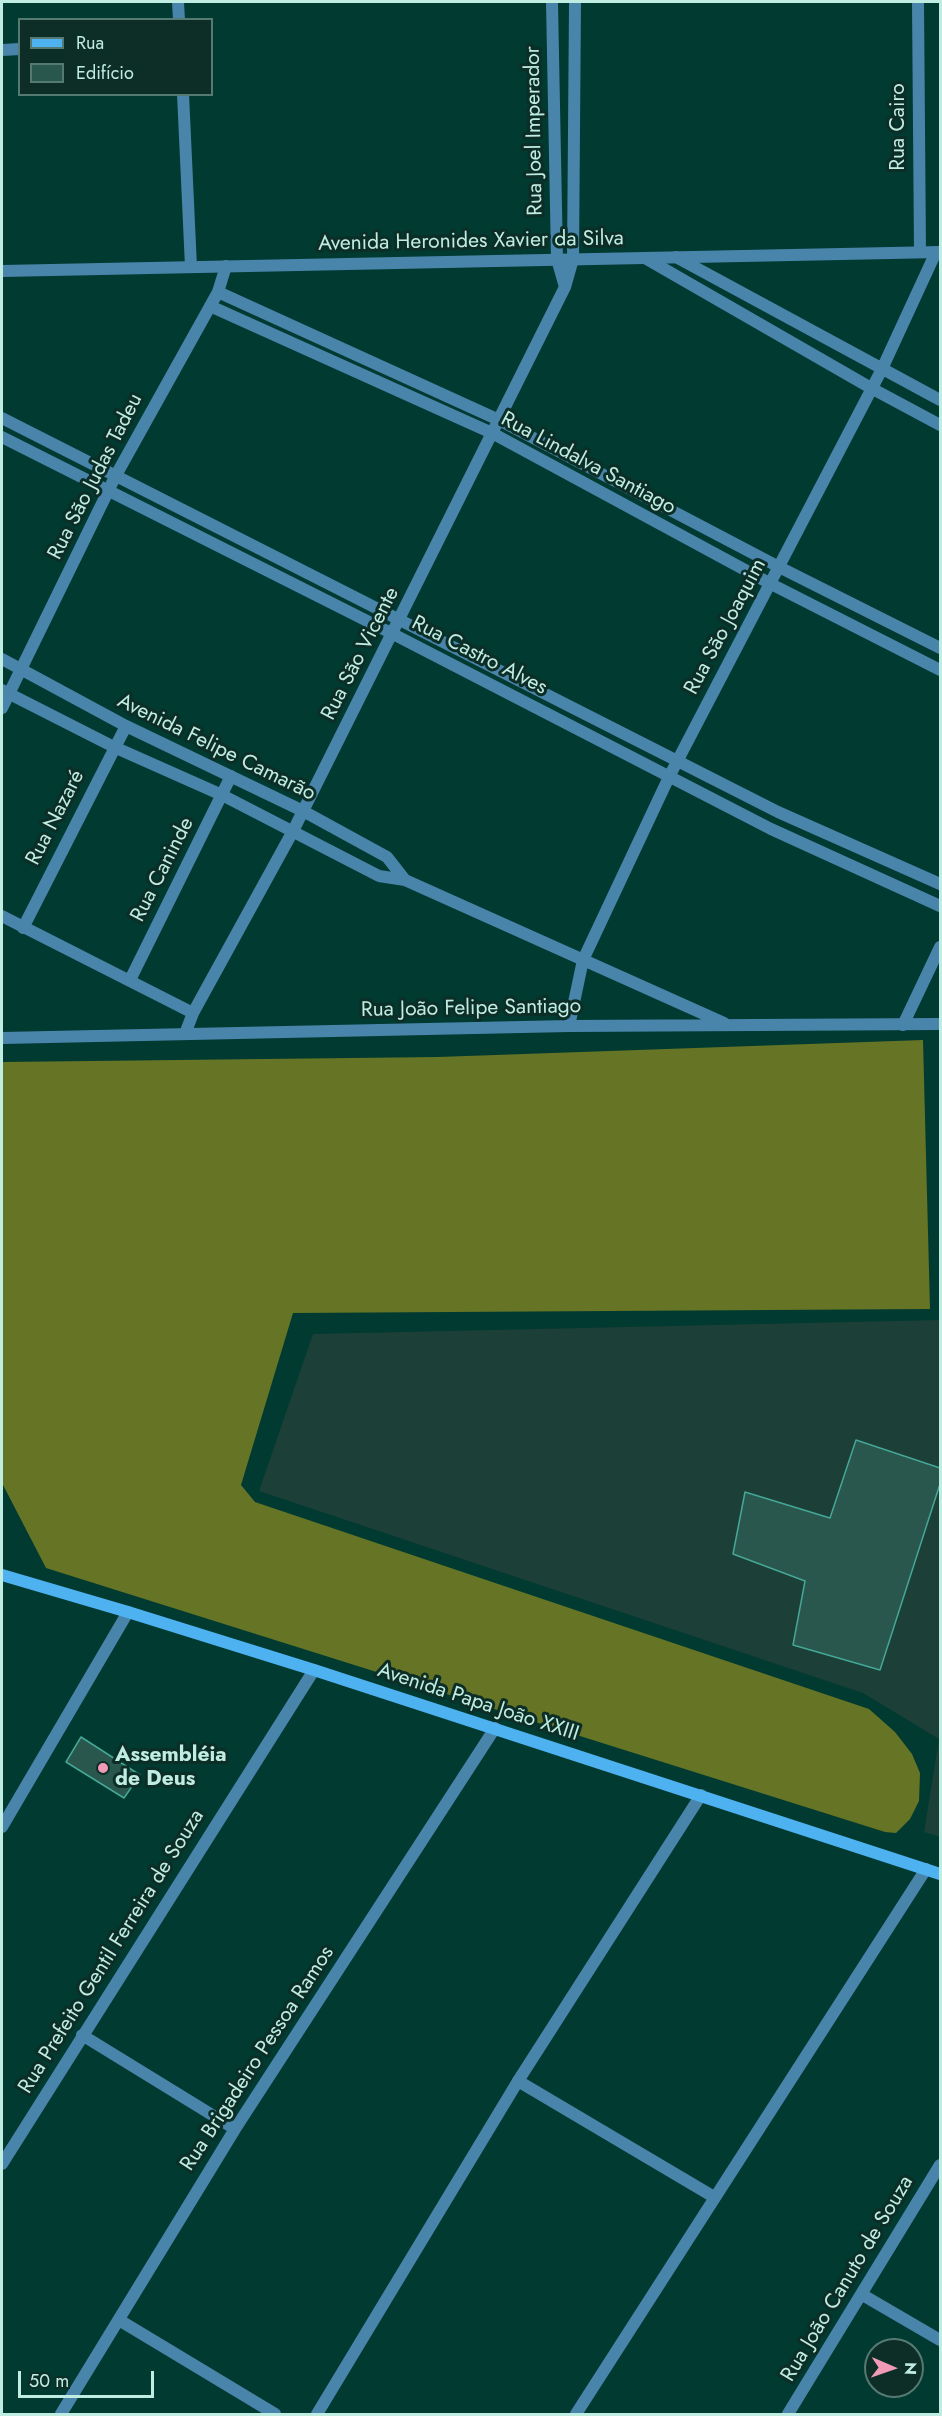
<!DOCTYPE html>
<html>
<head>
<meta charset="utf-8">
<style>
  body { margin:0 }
  #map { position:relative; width:942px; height:2416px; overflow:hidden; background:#003a31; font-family:Jost,sans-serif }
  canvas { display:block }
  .frame { position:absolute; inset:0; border:3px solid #c0ede2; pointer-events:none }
  .legend { position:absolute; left:18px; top:18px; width:195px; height:78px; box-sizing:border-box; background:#0d2d27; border:2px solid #557a72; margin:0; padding:8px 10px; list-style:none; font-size:18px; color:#c0ede2 }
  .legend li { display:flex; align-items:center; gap:12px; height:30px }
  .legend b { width:30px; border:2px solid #557a72 }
  .north { position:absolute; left:864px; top:2338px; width:60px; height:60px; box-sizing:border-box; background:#0d2d27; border:2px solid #557a72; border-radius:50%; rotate:92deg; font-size:16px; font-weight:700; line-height:24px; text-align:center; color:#c0ede2 }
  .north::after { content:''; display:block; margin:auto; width:21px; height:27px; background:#f09ab5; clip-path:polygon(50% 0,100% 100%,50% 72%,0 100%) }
  .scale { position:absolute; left:18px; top:2371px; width:136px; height:27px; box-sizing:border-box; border:3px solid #c0ede2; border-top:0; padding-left:8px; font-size:18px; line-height:21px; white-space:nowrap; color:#c0ede2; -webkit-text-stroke:4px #0d2d27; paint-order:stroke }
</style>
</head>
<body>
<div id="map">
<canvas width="942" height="2416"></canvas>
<div class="frame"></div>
<ul class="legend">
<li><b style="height:8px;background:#4eb2f1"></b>Rua</li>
<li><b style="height:16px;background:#29574e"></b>Edifício</li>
</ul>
<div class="north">N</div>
<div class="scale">50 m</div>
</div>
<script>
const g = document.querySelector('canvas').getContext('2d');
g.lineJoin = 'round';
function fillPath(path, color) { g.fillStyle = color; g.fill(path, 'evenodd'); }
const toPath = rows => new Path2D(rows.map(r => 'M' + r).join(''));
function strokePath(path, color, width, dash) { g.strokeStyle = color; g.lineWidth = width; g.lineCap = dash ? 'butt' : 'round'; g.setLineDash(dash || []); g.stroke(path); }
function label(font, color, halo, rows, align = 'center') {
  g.font = font + ' Jost,sans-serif'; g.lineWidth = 6; g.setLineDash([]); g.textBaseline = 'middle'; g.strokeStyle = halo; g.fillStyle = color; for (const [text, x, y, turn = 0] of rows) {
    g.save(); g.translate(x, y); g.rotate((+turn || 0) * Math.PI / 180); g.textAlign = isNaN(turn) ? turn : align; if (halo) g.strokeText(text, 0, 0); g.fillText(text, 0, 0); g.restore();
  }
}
const built = toPath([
  [940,1320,940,1837,924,1832,939,1739,863,1693,259,1491,313,1334]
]);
const forest = toPath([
  [923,1040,930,1309,293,1313,241,1485,255,1502,869,1709,895,1732,912,1754,920,1773,919,1801,910,1819,896,1833,885,1832,46,1568,2,1483,2,1062,438,1057]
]);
const building = toPath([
  [856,1440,940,1468,940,1484,880,1670,793,1645,805,1581,733,1554,745,1492,830,1518,856,1440],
  [81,1737,140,1775,124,1798,66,1762,81,1737]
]);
const minor = toPath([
  [178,2,179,20],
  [552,2,557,259,565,287],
  [918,2,920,252],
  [2,50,20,49],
  [183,94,191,267],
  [676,257,940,400],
  [645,258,871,388,940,425],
  [218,292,499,420,779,567,940,648],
  [210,306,492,433,771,584,940,670],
  [2,418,778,812,940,884],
  [2,437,393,634,771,829,940,906],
  [2,659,126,726,303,811,387,857,405,880],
  [2,690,114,747,222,795,379,876,405,880,724,1023],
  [2,708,115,477,218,292,226,266],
  [2,916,193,1013],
  [23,928,126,726],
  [130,980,231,776],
  [903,1025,940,947],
  [569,1026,583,960,669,777,882,369,936,252],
  [185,1034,193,1013,293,831,565,287,573,259,575,2],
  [2,1038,569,1026,940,1024],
  [2,1827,128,1612],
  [82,2035,235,2129],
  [518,2081,714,2197],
  [2,2164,314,1670],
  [861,2294,940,2340],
  [119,2320,275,2414],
  [61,2414,235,2129,495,1728],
  [576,2414,926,1869],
  [788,2414,940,2165]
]);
const tertiary = toPath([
  [2,271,940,252],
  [317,2414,518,2081,701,1795]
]);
const secondary = toPath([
  [2,1575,128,1612,314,1670,940,1874]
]);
const markers = [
  [103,1768,6,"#f09ab5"]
];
const streetNames = [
  ["Rua Cairo",899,127,-90],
  ["Rua Joel Imperador",535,131,-91],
  ["Avenida Heronides Xavier da Silva",471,242,-1],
  ["Rua Lindalva Santiago",588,464,28],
  ["Rua São Judas Tadeu",96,477,-63],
  ["Rua São Joaquim",726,627,-62],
  ["Rua São Vicente",361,654,-63],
  ["Rua Castro Alves",479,656,27],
  ["Avenida Felipe Camarão",216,748,26],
  ["Rua Nazaré",56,818,-63],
  ["Rua Caninde",163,870,-63],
  ["Rua João Felipe Santiago",471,1009,-1],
  ["Avenida Papa João XXIII",478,1703,18],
  ["Rua Prefeito Gentil Ferreira de Souza",112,1952,-58],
  ["Rua Brigadeiro Pessoa Ramos",258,2059,-57],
  ["Rua João Canuto de Souza",848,2279,-59]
];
const poiNames = [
  ["Assembléia",115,1756],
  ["de Deus",115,1780]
];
fillPath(built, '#1c3f38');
fillPath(forest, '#657425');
fillPath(building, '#29574e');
strokePath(building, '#45a796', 1.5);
strokePath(minor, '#4984ab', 12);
strokePath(tertiary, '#4984ab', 12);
strokePath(secondary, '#4eb2f1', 12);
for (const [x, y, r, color] of markers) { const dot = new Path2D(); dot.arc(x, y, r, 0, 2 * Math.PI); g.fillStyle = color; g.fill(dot); strokePath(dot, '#0d2d27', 2); }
label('21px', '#c0ede2', '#0d2d27', streetNames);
label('bold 21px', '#c0ede2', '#0d2d27', poiNames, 'left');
</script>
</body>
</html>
